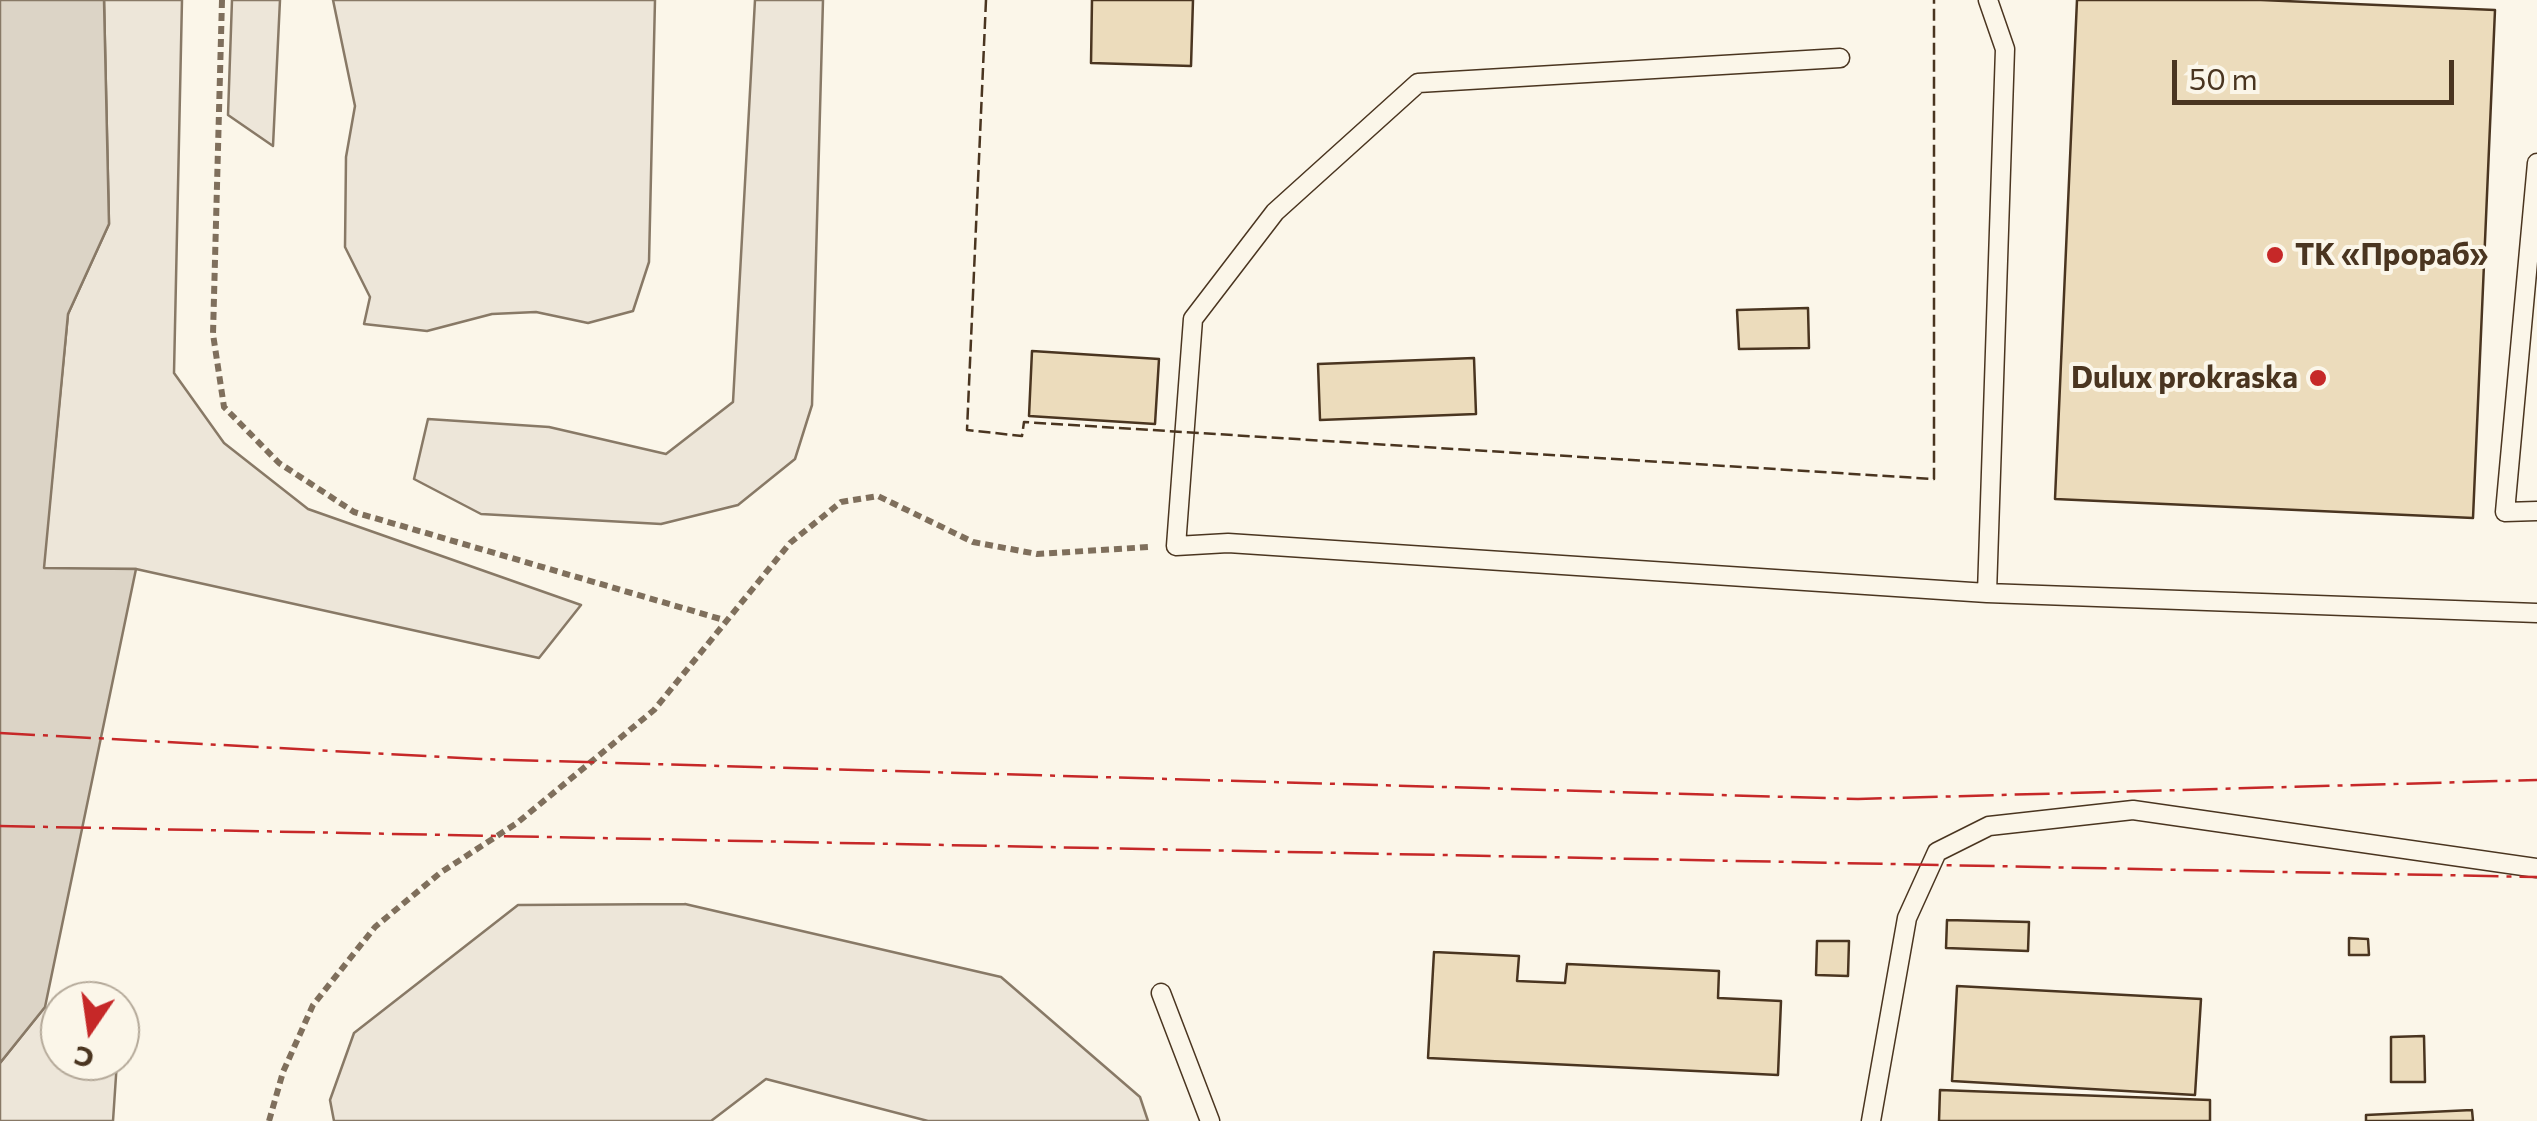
<!DOCTYPE html>
<html>
<head>
<meta charset="utf-8">
<style>
  body { margin:0 }
  #map { position:relative; width:2537px; height:1121px; overflow:hidden; background:#fbf6e9; font-family:Commissioner,sans-serif }
  canvas { display:block }
  .north { position:absolute; left:40px; top:981px; width:100px; height:100px; box-sizing:border-box; background:#fbf6e9; border:2px solid #b4a999; border-radius:50%; rotate:193deg; font-size:28px; font-weight:700; line-height:40px; text-align:center; color:#4a3520 }
  .north::after { content:''; display:block; margin:auto; width:35px; height:45px; background:#c62828; clip-path:polygon(50% 0,100% 100%,50% 72%,0 100%) }
  .scale { position:absolute; left:2172px; top:60px; width:282px; height:45px; box-sizing:border-box; border:5px solid #4a3520; border-top:0; padding-left:12px; font-size:30px; line-height:35px; white-space:nowrap; color:#4a3520; -webkit-text-stroke:8px #fbf6e9; paint-order:stroke }
</style>
</head>
<body>
<div id="map">
<canvas width="2537" height="1121"></canvas>
<div class="north">С</div>
<div class="scale">50 m</div>
</div>
<script>
const g = document.querySelector('canvas').getContext('2d');
g.lineJoin = 'round';
function fillPath(path, color) { g.fillStyle = color; g.fill(path, 'evenodd'); }
const toPath = rows => new Path2D(rows.map(r => 'M' + r).join(''));
function strokePath(path, color, width, dash) { g.strokeStyle = color; g.lineWidth = width; g.lineCap = dash ? 'butt' : 'round'; g.setLineDash(dash || []); g.stroke(path); }
function label(font, color, halo, rows, align = 'center') {
  g.font = font + ' Commissioner,sans-serif'; g.lineWidth = 8; g.setLineDash([]); g.textBaseline = 'middle'; g.strokeStyle = halo; g.fillStyle = color; for (const [text, x, y, turn = 0] of rows) {
    g.save(); g.translate(x, y); g.rotate((+turn || 0) * Math.PI / 180); g.textAlign = isNaN(turn) ? turn : align; if (halo) g.strokeText(text, 0, 0); g.fillText(text, 0, 0); g.restore();
  }
}
const green = toPath([
  [104,0,182,0,174,373,224,443,308,509,581,605,539,658,136,569,43,569,68,314,109,224,104,0],
  [232,0,280,0,273,146,228,115,232,0],
  [333,0,655,0,649,262,633,311,588,323,536,312,492,314,427,331,364,324,370,297,345,247,346,157,355,106,333,0],
  [755,0,823,0,812,405,795,459,738,505,661,524,481,514,414,479,428,419,549,427,666,454,733,402,755,0],
  [685,904,1001,977,1140,1097,1148,1121,928,1121,766,1079,711,1121,334,1121,330,1100,354,1033,518,905,685,904],
  [45,1007,60,1018,60,1061,117,1061,113,1121,0,1121,0,1063,45,1007]
]);
const water = toPath([
  [0,0,104,0,109,224,68,314,44,568,136,569,45,1007,0,1063,0,0]
]);
const building = toPath([
  [1092,0,1193,0,1191,66,1091,63,1092,0],
  [2077,0,2261,0,2495,10,2473,518,2055,499,2077,0],
  [1808,308,1809,348,1739,349,1737,310,1808,308],
  [1032,351,1159,359,1155,424,1029,416,1032,351],
  [1474,358,1476,414,1320,420,1318,364,1474,358],
  [1947,920,2029,922,2028,951,1946,948,1947,920],
  [2349,938,2368,939,2369,955,2349,955,2349,938],
  [1817,941,1849,941,1848,976,1816,975,1817,941],
  [1434,952,1519,956,1517,981,1565,983,1567,964,1719,971,1718,998,1781,1001,1778,1075,1428,1058,1434,952],
  [1957,986,2201,999,2195,1095,1952,1081,1957,986],
  [2424,1036,2425,1082,2391,1082,2391,1037,2424,1036],
  [1940,1090,2210,1100,2210,1121,1939,1121,1940,1090],
  [2472,1110,2473,1121,2366,1121,2366,1115,2472,1110]
]);
const path = toPath([
  [222,0,213,334,224,407,279,463,354,512,724,620],
  [269,1121,283,1072,313,1005,375,927,440,873,517,823,654,710,790,543,841,502,878,496,973,542,1037,554,1149,547]
]);
const service = toPath([
  [1840,58,1418,83,1275,212,1193,319,1176,546,1228,543,1987,593,2537,613],
  [2537,163,2505,512,2537,511],
  [1987,593,2005,49,1988,0],
  [1161,993,1210,1121],
  [1871,1121,1907,918,1937,852,1989,826,2133,810,2537,868]
]);
const fence = toPath([
  [986,0,967,430,1022,436,1024,422,1934,479,1934,0]
]);
const power = toPath([
  [0,733,481,759,1858,799,2537,780],
  [0,826,2537,877]
]);
const markers = [
  [2275,255,10,"#c62828"],
  [2318,378,10,"#c62828"]
];
const poiNames = [
  ["ТК «Прораб»",2295,255],
  ["Dulux prokraska",2298,378,"right"]
];
fillPath(green, '#ede6d9');
strokePath(green, '#887966', 2.5);
fillPath(water, '#dcd4c6');
strokePath(water, '#887966', 2.5);
fillPath(building, '#ecdcbc');
strokePath(building, '#4a3520', 2.5);
strokePath(service, '#4a3520', 21);
strokePath(path, '#7f6f5c', 6, [8, 5]);
strokePath(service, '#fbf6e9', 18);
strokePath(fence, '#4a3520', 2.5, [12, 5]);
strokePath(power, '#c62828', 2.5, [35, 8, 5, 8]);
for (const [x, y, r, color] of markers) { const dot = new Path2D(); dot.arc(x, y, r, 0, 2 * Math.PI); g.fillStyle = color; g.fill(dot); strokePath(dot, '#fbf6e9', 4); }
label('bold 30px', '#4a3520', '#fbf6e9', poiNames, 'left');
</script>
</body>
</html>
